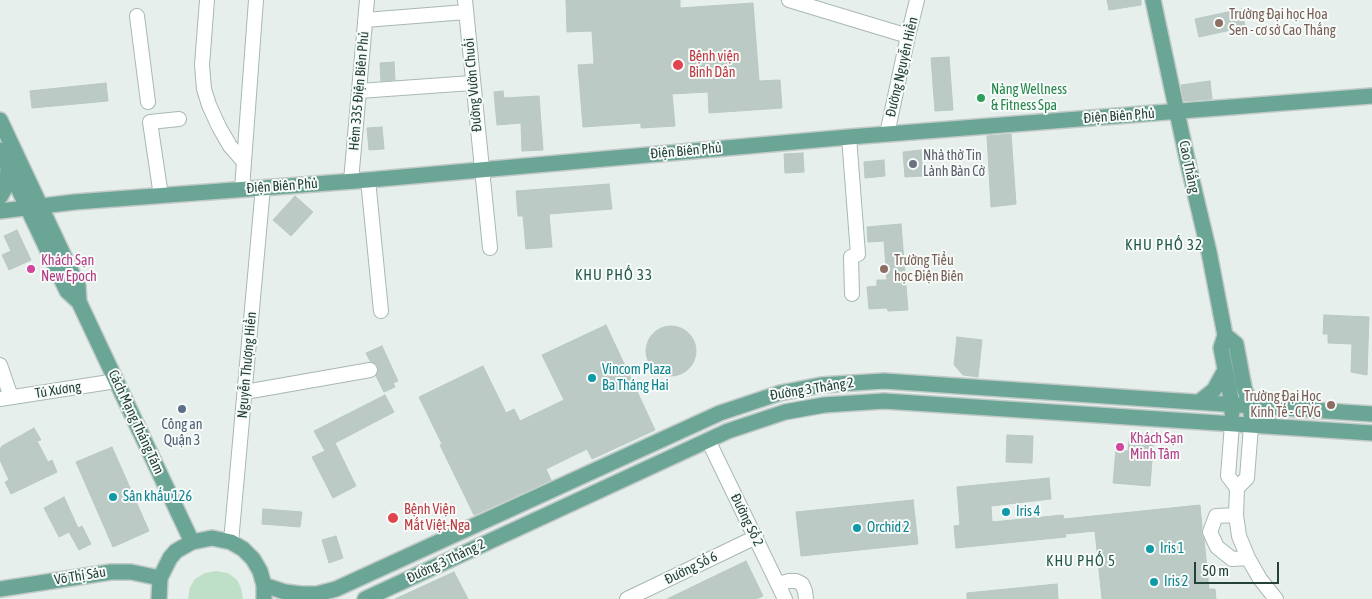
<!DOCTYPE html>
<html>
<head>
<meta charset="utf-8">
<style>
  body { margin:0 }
  #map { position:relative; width:1372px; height:599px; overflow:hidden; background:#e6efeb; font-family:"Asap Condensed",sans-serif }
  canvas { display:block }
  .scale { position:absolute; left:1194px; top:562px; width:85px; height:22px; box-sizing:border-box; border:2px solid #24423a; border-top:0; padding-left:6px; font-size:15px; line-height:18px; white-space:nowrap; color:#24423a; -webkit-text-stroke:4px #f7fbf9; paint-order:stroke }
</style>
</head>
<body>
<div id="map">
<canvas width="1372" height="599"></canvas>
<div class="scale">50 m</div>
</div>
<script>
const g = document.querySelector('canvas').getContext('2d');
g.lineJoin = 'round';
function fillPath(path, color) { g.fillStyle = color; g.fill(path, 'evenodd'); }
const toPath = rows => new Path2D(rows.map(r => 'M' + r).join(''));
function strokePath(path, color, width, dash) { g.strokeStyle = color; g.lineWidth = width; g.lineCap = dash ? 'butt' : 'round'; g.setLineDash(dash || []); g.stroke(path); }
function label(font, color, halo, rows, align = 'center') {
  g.font = font + ' "Asap Condensed",sans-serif'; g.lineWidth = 4; g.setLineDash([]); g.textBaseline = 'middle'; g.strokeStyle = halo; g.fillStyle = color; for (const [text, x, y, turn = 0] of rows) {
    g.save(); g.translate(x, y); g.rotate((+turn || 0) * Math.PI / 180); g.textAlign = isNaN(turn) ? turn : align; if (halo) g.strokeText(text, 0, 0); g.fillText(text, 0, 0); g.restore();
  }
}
const green = toPath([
  [216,571,228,573,237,580,241,588,243,599,188,599,190,587,195,579,205,573]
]);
const building = toPath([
  [566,0,680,0,680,8,753,3,759,81,780,80,782,108,709,113,708,92,672,94,675,126,641,128,641,123,583,127,578,65,594,64,592,31,567,32,566,0],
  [1107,0,1141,0,1141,5,1109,10,1107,0],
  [1242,9,1245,27,1199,37,1195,19,1242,9],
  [949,57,953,110,935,111,931,58,949,57],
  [394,62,395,80,381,81,380,63,394,62],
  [1210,81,1212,99,1184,101,1181,85,1210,81],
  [106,83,108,101,32,108,30,91,106,83],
  [503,91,504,98,539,96,543,150,522,151,521,123,497,125,494,92,503,91],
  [382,127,384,149,369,150,367,128,382,127],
  [1011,134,1016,204,991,207,987,136,1011,134],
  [921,150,923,176,905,177,903,152,921,150],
  [803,153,804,172,785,173,784,154,803,153],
  [884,160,885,176,865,178,864,162,884,160],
  [609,184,612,209,549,214,552,247,526,249,523,216,518,216,516,191,609,184],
  [295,196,313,212,291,236,273,220,295,196],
  [901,224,908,310,888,311,887,308,869,309,867,287,877,286,877,280,887,280,884,241,868,242,867,227,901,224],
  [17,230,31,260,9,270,2,255,11,251,4,236,17,230],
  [1324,315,1369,317,1367,375,1351,372,1352,344,1328,343,1328,334,1323,334,1324,315],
  [606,325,655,430,592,459,587,449,546,469,551,480,474,515,440,445,442,444,419,397,483,366,506,413,514,409,520,421,564,400,542,355,606,325],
  '646 351a25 25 0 1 1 50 0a25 25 0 1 1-50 0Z',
  [957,337,982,340,978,377,963,375,954,365,957,337],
  [382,346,398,381,393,383,395,387,384,392,376,376,378,368,376,364,370,361,366,353,382,346],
  [385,395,394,412,335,443,356,486,333,498,312,457,325,451,314,431,385,395],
  [34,428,41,440,37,441,48,462,52,460,57,472,11,494,5,482,9,480,0,460,0,449,2,446,34,428],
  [1130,433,1154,435,1150,486,1113,483,1116,450,1128,451,1130,433],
  [1007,435,1033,436,1032,463,1006,462,1007,435],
  [112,447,149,531,113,547,76,462,112,447],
  [1049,478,1051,499,991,506,992,522,1063,515,1064,519,1200,505,1202,527,1201,533,1204,539,1209,589,1215,589,1216,599,1102,599,1095,531,1065,534,1066,537,956,548,954,526,960,525,957,487,1049,478],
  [64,497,78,528,82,526,91,544,79,550,69,532,59,537,44,508,64,497],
  [913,500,918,544,801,556,796,512,913,500],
  [263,509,302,512,300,527,262,524,263,509],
  [336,536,343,558,329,563,322,540,336,536],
  [746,561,763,596,756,599,667,599,746,561],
  [454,572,468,599,395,599,454,572],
  [1057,584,1058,599,967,599,967,593,1057,584]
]);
const minor = toPath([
  [207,0,202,65,204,89,209,105,219,127,230,146,244,162],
  [465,0,490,248],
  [789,0,908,36],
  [137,16,148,102],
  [365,20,466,12],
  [359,91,472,83],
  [887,134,908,36,917,0],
  [849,137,858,254,851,257,852,294],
  [368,180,381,311],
  [351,181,367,0],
  [242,189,256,0],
  [161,196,150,122,179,119],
  [0,365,11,397],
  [245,392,370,370],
  [0,399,116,381],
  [1232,424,1228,476,1237,488,1236,515,1239,536,1248,558,1260,579,1276,599],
  [708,440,785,599],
  [1237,488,1247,478,1251,426],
  [1236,515,1216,516,1210,532,1217,547,1232,559,1248,558],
  [231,542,263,187],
  [778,584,789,581,796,581,802,584,805,591,806,599],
  [627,599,756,537]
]);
const major = toPath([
  [1153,0,1189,168,1209,252,1225,335,1221,348,1232,404,1232,413],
  [0,120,78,286,79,302],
  [0,150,67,291,79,302,192,542],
  [0,197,7,185,8,167],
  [0,211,75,202,368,180,849,137,1372,96],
  [1225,335,1236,344,1244,387,1250,405,1251,414],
  [1199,402,1214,390,1225,370],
  [264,585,285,592,301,594,317,594,336,589,720,413,780,393,821,385,884,381,1372,414],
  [0,589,111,572,131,572,160,578],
  [159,599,160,578,170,558,176,551,192,542,212,538,231,542,243,549,253,559,260,571,264,585,264,599],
  [365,599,728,431,785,412,824,405,884,401,1372,433]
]);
const markers = [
  [1219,23,5,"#8d6e63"],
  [678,65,6,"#e0444e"],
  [981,98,5,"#2e9e5b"],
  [913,164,5,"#6b7280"],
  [31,269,5,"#d1479c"],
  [884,269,5,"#8d6e63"],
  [592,378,5,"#0f9aa8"],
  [1331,405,5,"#8d6e63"],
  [182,409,5,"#5c6f8a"],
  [1120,447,5,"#d1479c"],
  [113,497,5,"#0f9aa8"],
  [1006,512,5,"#0f9aa8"],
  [393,518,6,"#e0444e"],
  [857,528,5,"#0f9aa8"],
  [1150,549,5,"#0f9aa8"],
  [1154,582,5,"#0f9aa8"]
];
const educationNames = [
  ["Trường Đại học Hoa",1229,15],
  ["Sen - cơ sở Cao Thắng",1229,31],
  ["Trường Tiểu",894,261],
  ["học Điện Biên",894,277],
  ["Trường Đại Học",1321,397,"right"],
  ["Kinh Tế - CFVG",1321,413,"right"]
];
const healthNames = [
  ["Bệnh viện",689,57],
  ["Bình Dân",689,73],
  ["Bệnh Viện",404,510],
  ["Mắt Việt-Nga",404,526]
];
const streetNames = [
  ["Đường Nguyễn Hiền",902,67,-77],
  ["Đường Vườn Chuối",473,85,-95],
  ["Hẻm 335 Điện Biên Phủ",359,91,-85],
  ["Điện Biên Phủ",1119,116,-4],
  ["Điện Biên Phủ",686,151,-5],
  ["Cao Thắng",1189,167,78],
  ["Điện Biên Phủ",282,186,-4],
  ["Nguyễn Thượng Hiền",247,365,-85],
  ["Đường 3 Tháng 2",812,389,-9],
  ["Tú Xương",58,390,-9],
  ["Cách Mạng Tháng Tám",136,422,65],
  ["Đường Số 2",747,520,64],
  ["Đường 3 Tháng 2",446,561,-25],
  ["Đường Số 6",691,568,-26],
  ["Võ Thị Sáu",80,576,-9]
];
const leisureNames = [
  ["Nàng Wellness",991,90],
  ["& Fitness Spa",991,106]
];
const worshipNames = [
  ["Nhà thờ Tin",923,156],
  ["Lành Bàn Cờ",923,172]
];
const hotelNames = [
  ["Khách Sạn",41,261],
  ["New Epoch",41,277],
  ["Khách Sạn",1130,439],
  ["Minh Tâm",1130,455]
];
const cultureNames = [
  ["Vincom Plaza",602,370],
  ["Ba Tháng Hai",602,386],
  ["Sân khấu 126",123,497],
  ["Iris 4",1016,512],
  ["Orchid 2",867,528],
  ["Iris 1",1160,549],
  ["Iris 2",1164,582]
];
const serviceNames = [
  ["Công an",182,425],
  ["Quận 3",182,441]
];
const neighbourhoodNames = [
  ["KHU PHỐ 32",1164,245],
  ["KHU PHỐ 33",614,275],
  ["KHU PHỐ 5",1081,561]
];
fillPath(green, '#bfe0c8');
fillPath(building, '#bbcac4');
strokePath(building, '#b8c9c2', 1);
strokePath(minor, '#a8b8b2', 16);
strokePath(major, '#c2cac8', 18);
strokePath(minor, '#fff', 14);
strokePath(major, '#6aa596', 15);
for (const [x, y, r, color] of markers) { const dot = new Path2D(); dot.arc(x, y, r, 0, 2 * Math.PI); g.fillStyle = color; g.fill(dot); strokePath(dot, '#f7fbf9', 2); }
label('14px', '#785e54', '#f7fbf9', educationNames, 'left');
label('14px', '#be3a42', '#f7fbf9', healthNames, 'left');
label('14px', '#24423a', '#f7fbf9', streetNames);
label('14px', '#27864d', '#f7fbf9', leisureNames, 'left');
label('14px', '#5b616d', '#f7fbf9', worshipNames, 'left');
label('14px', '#b23c85', '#f7fbf9', hotelNames, 'left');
label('14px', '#0d838f', '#f7fbf9', cultureNames, 'left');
label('14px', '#4e5e75', '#f7fbf9', serviceNames);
g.letterSpacing = '1px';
label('15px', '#1f5548', '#f7fbf9', neighbourhoodNames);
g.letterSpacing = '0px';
</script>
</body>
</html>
